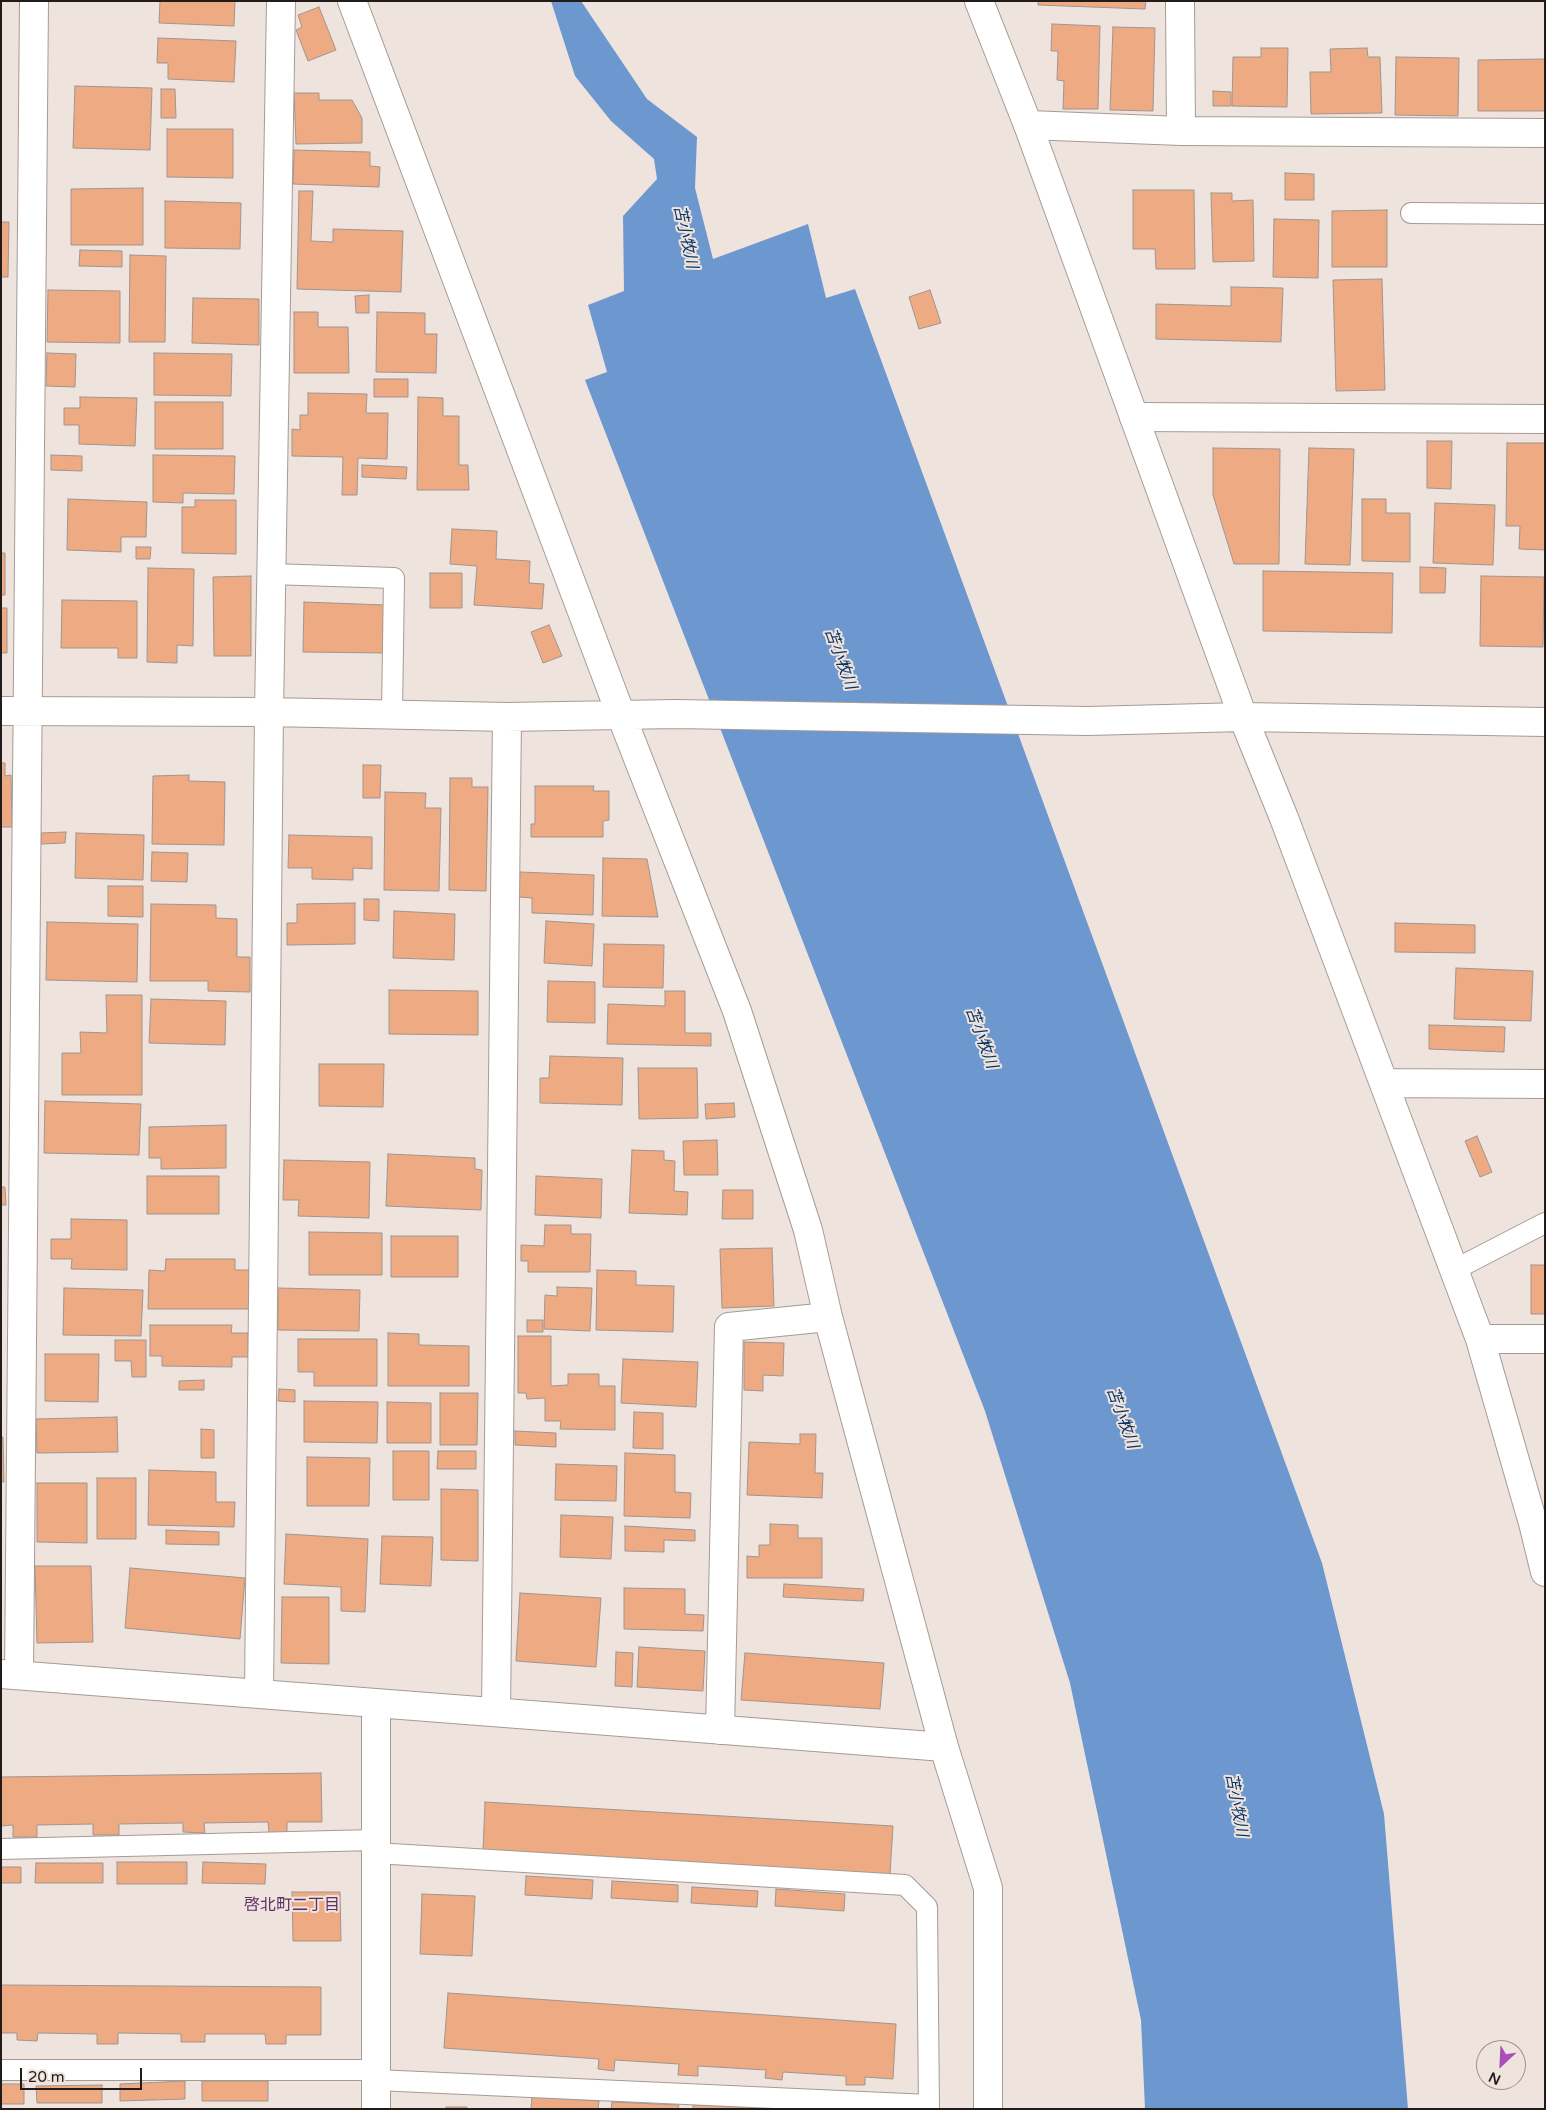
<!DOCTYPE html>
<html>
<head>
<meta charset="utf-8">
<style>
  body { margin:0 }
  #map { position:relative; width:1546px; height:2110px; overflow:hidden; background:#efe3dd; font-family:"Varela Round",sans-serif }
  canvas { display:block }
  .frame { position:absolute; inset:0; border:2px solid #211c1a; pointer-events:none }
  .north { position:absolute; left:1476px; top:2040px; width:50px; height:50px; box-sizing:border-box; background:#efe3dd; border:1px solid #9d938f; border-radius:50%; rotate:205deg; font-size:14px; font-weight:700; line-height:20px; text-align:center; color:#211c1a }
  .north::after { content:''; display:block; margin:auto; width:18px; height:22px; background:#aa4fba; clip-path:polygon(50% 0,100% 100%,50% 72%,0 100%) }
  .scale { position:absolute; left:20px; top:2068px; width:122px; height:22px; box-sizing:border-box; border:2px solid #211c1a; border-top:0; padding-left:6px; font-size:15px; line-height:18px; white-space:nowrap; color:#211c1a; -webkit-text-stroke:4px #efe3dd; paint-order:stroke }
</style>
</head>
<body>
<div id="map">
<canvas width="1546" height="2110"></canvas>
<div class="frame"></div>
<div class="north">N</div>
<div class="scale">20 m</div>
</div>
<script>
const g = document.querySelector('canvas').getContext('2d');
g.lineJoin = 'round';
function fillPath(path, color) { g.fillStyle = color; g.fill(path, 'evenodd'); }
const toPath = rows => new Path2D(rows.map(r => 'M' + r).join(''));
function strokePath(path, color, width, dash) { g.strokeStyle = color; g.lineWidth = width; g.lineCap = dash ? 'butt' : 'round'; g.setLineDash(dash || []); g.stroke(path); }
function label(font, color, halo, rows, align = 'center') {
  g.font = font + ' "Varela Round","Noto Sans JP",sans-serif'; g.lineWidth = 4; g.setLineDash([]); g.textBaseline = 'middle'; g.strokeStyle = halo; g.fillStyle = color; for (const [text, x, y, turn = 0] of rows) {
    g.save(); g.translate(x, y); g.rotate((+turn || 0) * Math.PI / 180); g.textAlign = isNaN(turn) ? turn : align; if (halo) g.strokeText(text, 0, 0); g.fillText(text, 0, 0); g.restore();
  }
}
const water = toPath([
  [551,1,581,1,647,99,697,137,695,188,713,259,808,224,826,298,855,289,1322,1563,1384,1814,1408,2109,1145,2109,1141,2020,1070,1683,985,1411,585,380,607,372,588,305,624,291,623,216,657,179,654,159,611,121,575,76]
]);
const building = toPath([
  [160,1,235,1,234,26,159,23,160,1],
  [1038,1,1146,1,1145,9,1038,5,1038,1],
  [319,7,336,50,308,61,296,30,302,27,298,15,319,7],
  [1052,24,1100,26,1098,109,1063,109,1064,81,1057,80,1058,51,1051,51,1052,24],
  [1113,27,1155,28,1153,111,1110,110,1113,27],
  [158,38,236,41,234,82,168,79,168,63,157,63,158,38],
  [1261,48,1288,48,1287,107,1232,106,1233,57,1261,57,1261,48],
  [1367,48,1368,57,1380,57,1382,113,1311,114,1310,72,1331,72,1330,49,1367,48],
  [1396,57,1459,58,1458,116,1395,115,1396,57],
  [1545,59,1545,111,1478,111,1478,60,1545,59],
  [75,86,152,88,150,150,73,148,75,86],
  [161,89,175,89,176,118,161,118,161,89],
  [1213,91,1231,92,1231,106,1213,106,1213,91],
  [294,93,319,93,319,100,352,100,362,118,362,143,296,144,294,93],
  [167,129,233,129,233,178,167,177,167,129],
  [294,150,370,152,370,166,380,167,379,187,293,184,294,150],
  [1285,173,1314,174,1314,200,1285,200,1285,173],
  [143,188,143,245,71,245,71,189,143,188],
  [1133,190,1194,190,1195,269,1156,269,1155,249,1133,249,1133,190],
  [299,191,313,191,311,241,333,242,333,229,403,231,401,292,297,289,299,191],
  [1211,193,1232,193,1232,201,1253,200,1254,261,1213,262,1211,193],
  [165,201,241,203,240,249,165,248,165,201],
  [1387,210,1387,267,1332,267,1332,211,1387,210],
  [1274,219,1319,220,1318,278,1273,277,1274,219],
  [1,222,9,222,8,277,1,277,1,222],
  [80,250,122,251,122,267,79,266,80,250],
  [130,255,166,256,165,342,129,342,130,255],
  [1382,279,1385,390,1336,391,1333,280,1382,279],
  [1231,287,1283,288,1281,342,1156,339,1156,304,1231,306,1231,287],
  [48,290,120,291,120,343,47,342,48,290],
  [930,290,941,323,919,329,909,297,930,290],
  [369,295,369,313,356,313,355,296,369,295],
  [193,298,259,299,259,345,192,343,193,298],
  [294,312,318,312,318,327,348,327,349,373,294,373,294,312],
  [377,312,425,313,425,334,437,334,436,373,376,372,377,312],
  [47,353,76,354,75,387,46,386,47,353],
  [154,353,232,354,231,396,154,395,154,353],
  [374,379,408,379,408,397,374,397,374,379],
  [308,393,367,394,366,413,388,413,387,459,358,458,357,495,342,495,343,457,292,456,292,429,300,430,300,415,308,415,308,393],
  [80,397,137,398,135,446,79,444,79,425,64,425,64,408,80,408,80,397],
  [418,397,443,398,443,416,459,416,459,465,468,465,469,490,417,490,418,397],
  [155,402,223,402,223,449,155,449,155,402],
  [1427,441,1452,441,1451,489,1427,488,1427,441],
  [1507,443,1545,443,1545,550,1519,549,1520,526,1506,526,1507,443],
  [1213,448,1280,449,1279,564,1234,564,1213,495,1213,448],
  [1309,448,1354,449,1350,565,1305,564,1309,448],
  [51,455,82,456,82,471,51,470,51,455],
  [153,455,235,456,234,494,183,493,183,503,153,502,153,455],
  [362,465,407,467,406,479,362,477,362,465],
  [68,499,147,502,146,537,121,537,121,552,67,550,68,499],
  [1362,499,1386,499,1386,513,1410,513,1410,562,1362,561,1362,499],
  [195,500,236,500,236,554,182,553,182,507,195,507,195,500],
  [1435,503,1495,505,1493,565,1433,563,1435,503],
  [452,529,497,531,496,559,530,561,529,583,544,584,542,609,474,605,477,566,450,564,452,529],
  [136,547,151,547,150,559,136,559,136,547],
  [1,553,5,553,5,595,1,595,1,553],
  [1420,567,1446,568,1445,593,1420,593,1420,567],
  [148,568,194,569,193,646,177,645,177,663,147,662,148,568],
  [1263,571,1393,573,1392,633,1263,631,1263,571],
  [430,573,462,573,462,608,430,608,430,573],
  [251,576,251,656,214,656,213,577,251,576],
  [1481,576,1544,577,1543,647,1480,646,1481,576],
  [62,600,137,601,137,658,118,658,118,648,61,648,62,600],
  [304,602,386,605,384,653,303,652,304,602],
  [1,608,7,608,7,653,1,653,1,608],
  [549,625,562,656,543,663,531,632,549,625],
  [1,763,5,763,5,776,11,775,12,827,1,827,1,763],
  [363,765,381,765,380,798,363,798,363,765],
  [189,775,189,781,225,782,224,845,152,844,153,776,189,775],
  [450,778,472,778,472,787,488,787,486,891,449,890,450,778],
  [535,786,594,786,593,791,609,791,609,820,603,821,603,837,531,837,531,824,535,824,535,786],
  [385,792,426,793,425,808,441,808,439,891,384,890,385,792],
  [66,832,65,843,41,844,41,833,66,832],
  [76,833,144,835,143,880,75,878,76,833],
  [289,835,372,837,372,869,353,868,353,880,312,879,312,868,288,868,289,835],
  [152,852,188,853,187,882,151,881,152,852],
  [603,858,647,859,658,917,602,916,603,858],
  [520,872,594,875,593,915,532,913,532,898,519,897,520,872],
  [108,886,143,886,143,917,108,916,108,886],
  [364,899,379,899,379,921,364,920,364,899],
  [355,903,355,944,287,945,287,923,297,923,297,904,355,903],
  [151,904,216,905,216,918,237,919,237,957,250,957,250,992,208,991,208,981,150,981,151,904],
  [394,911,455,914,454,960,393,958,394,911],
  [546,921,594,924,592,966,544,963,546,921],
  [47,922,138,924,137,982,46,980,47,922],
  [1395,923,1475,925,1475,953,1395,952,1395,923],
  [604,944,664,945,663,988,603,987,604,944],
  [1456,968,1533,971,1531,1021,1454,1019,1456,968],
  [548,981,595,982,595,1023,547,1022,548,981],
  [389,990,478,991,478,1035,389,1034,389,990],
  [665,991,685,991,685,1033,711,1033,711,1046,607,1044,608,1004,665,1006,665,991],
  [106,995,142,995,142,1095,62,1095,62,1053,81,1053,80,1032,107,1033,106,995],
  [151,999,226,1001,225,1045,149,1043,151,999],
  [1429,1025,1505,1027,1504,1052,1429,1049,1429,1025],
  [550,1056,623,1058,622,1105,540,1103,540,1078,549,1078,550,1056],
  [319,1064,384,1064,383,1107,319,1106,319,1064],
  [638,1068,697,1068,698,1118,639,1119,638,1068],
  [45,1101,141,1104,139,1155,44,1153,45,1101],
  [734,1103,735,1117,706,1119,705,1104,734,1103],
  [226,1125,226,1168,161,1169,161,1158,149,1158,149,1127,226,1125],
  [1477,1136,1492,1172,1480,1177,1465,1141,1477,1136],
  [717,1140,718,1175,684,1175,683,1141,717,1140],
  [632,1150,664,1151,664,1160,675,1161,674,1191,688,1192,687,1215,629,1213,632,1150],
  [388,1154,475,1158,475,1169,482,1170,481,1210,386,1206,388,1154],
  [284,1160,370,1162,369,1218,298,1216,299,1200,283,1200,284,1160],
  [147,1176,219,1176,219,1214,147,1214,147,1176],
  [536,1176,602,1179,601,1218,535,1215,536,1176],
  [1,1187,5,1187,6,1205,1,1205,1,1187],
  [723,1190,753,1190,753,1219,722,1219,723,1190],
  [71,1219,127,1220,127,1270,71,1269,72,1259,51,1259,51,1239,71,1239,71,1219],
  [545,1225,571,1225,571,1234,591,1234,590,1272,528,1272,528,1261,521,1261,521,1245,544,1246,545,1225],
  [309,1232,382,1233,382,1275,309,1275,309,1232],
  [391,1236,458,1236,458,1277,391,1277,391,1236],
  [772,1248,774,1306,722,1308,720,1249,772,1248],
  [166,1259,235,1259,235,1270,250,1270,250,1309,148,1309,149,1270,165,1271,166,1259],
  [1531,1265,1545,1265,1545,1314,1531,1314,1531,1265],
  [597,1270,636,1271,636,1285,674,1286,673,1332,596,1330,597,1270],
  [557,1287,592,1288,590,1331,544,1329,545,1295,557,1296,557,1287],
  [64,1288,143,1290,141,1336,63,1335,64,1288],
  [278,1288,360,1290,359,1331,278,1330,278,1288],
  [527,1320,543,1320,543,1332,527,1332,527,1320],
  [150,1325,232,1325,231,1333,248,1333,248,1357,232,1357,232,1367,162,1366,162,1356,150,1356,150,1325],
  [388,1333,419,1334,419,1345,469,1346,469,1386,388,1386,388,1333],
  [518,1336,551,1336,551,1386,568,1385,568,1374,599,1374,599,1386,615,1386,615,1430,560,1429,561,1421,545,1421,545,1398,527,1399,526,1393,518,1393,518,1336],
  [298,1339,377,1339,377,1386,314,1386,314,1372,298,1372,298,1339],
  [115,1340,146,1340,146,1377,132,1377,131,1361,115,1361,115,1340],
  [744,1342,784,1343,783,1376,763,1375,763,1391,744,1390,744,1342],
  [45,1354,99,1354,98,1402,45,1401,45,1354],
  [623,1359,698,1362,696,1407,621,1403,623,1359],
  [204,1380,204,1390,179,1390,179,1381,204,1380],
  [279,1389,295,1390,295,1402,278,1401,279,1389],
  [440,1393,478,1393,477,1445,440,1445,440,1393],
  [304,1401,378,1402,377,1443,304,1442,304,1401],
  [387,1402,431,1403,431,1443,387,1443,387,1402],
  [634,1412,663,1413,663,1449,633,1448,634,1412],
  [117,1417,118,1452,37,1453,36,1419,117,1417],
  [201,1429,214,1430,214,1458,201,1458,201,1429],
  [515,1431,556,1433,556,1447,515,1445,515,1431],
  [800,1434,816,1434,815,1473,823,1473,822,1498,747,1495,749,1442,800,1444,800,1434],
  [1,1437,3,1437,4,1482,1,1482,1,1437],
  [393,1451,429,1451,429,1500,393,1500,393,1451],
  [438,1451,476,1451,476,1469,437,1469,438,1451],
  [625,1453,675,1455,675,1492,691,1493,690,1518,624,1516,625,1453],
  [307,1457,370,1458,369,1506,307,1506,307,1457],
  [556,1464,617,1466,616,1501,555,1500,556,1464],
  [149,1470,216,1472,216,1502,235,1502,234,1527,148,1525,149,1470],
  [97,1478,136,1478,136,1539,97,1539,97,1478],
  [37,1483,87,1483,87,1543,37,1542,37,1483],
  [441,1489,478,1490,478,1561,441,1560,441,1489],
  [561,1515,613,1517,611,1559,560,1557,561,1515],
  [770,1524,798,1525,798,1538,822,1538,822,1578,747,1578,747,1556,759,1557,759,1545,770,1545,770,1524],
  [625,1526,695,1530,695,1541,664,1540,664,1552,625,1551,625,1526],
  [166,1530,219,1532,219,1545,166,1544,166,1530],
  [286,1534,368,1539,365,1612,341,1611,341,1587,284,1584,286,1534],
  [382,1536,433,1537,431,1586,380,1584,382,1536],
  [35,1566,91,1566,93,1642,37,1643,35,1566],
  [130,1568,245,1578,240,1639,125,1628,130,1568],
  [784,1584,864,1589,863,1601,783,1597,784,1584],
  [624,1588,685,1589,685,1614,704,1615,703,1631,624,1629,624,1588],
  [520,1593,601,1598,596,1667,516,1661,520,1593],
  [282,1597,329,1597,329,1664,281,1663,282,1597],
  [639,1647,705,1651,703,1691,637,1687,639,1647],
  [616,1652,633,1653,632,1687,615,1686,616,1652],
  [745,1653,884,1663,880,1709,741,1700,745,1653],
  [321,1773,322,1822,287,1822,287,1833,269,1833,268,1822,204,1823,205,1833,183,1832,183,1823,119,1824,119,1835,93,1835,93,1824,37,1825,37,1837,13,1837,13,1825,1,1826,1,1777,321,1773],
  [485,1802,893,1826,890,1875,483,1850,485,1802],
  [117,1862,187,1862,187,1884,117,1884,117,1862],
  [203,1862,266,1864,265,1884,202,1883,203,1862],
  [36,1863,103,1863,103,1883,35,1883,36,1863],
  [1,1867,21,1867,21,1883,1,1883,1,1867],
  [526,1876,593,1880,592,1899,525,1895,526,1876],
  [612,1881,678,1885,678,1902,611,1898,612,1881],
  [692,1887,758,1891,757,1907,691,1903,692,1887],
  [776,1889,845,1894,844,1911,775,1906,776,1889],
  [292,1892,340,1892,341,1941,293,1941,292,1892],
  [422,1894,475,1896,472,1956,420,1954,422,1894],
  [1,1985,321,1987,321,2035,286,2035,286,2044,266,2044,265,2034,205,2034,205,2042,181,2042,181,2034,118,2033,118,2044,97,2044,97,2034,38,2033,37,2041,17,2040,17,2033,1,2033,1,1985],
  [448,1993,896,2024,893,2079,865,2077,865,2085,846,2085,846,2076,783,2072,782,2080,765,2078,766,2070,698,2066,698,2076,678,2075,679,2064,615,2060,614,2071,598,2069,599,2059,444,2048,448,1993],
  [185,2081,185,2099,120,2101,120,2084,185,2081],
  [202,2081,268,2081,268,2101,202,2101,202,2081],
  [1,2084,24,2084,24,2104,1,2104,1,2084],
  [102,2085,102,2103,37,2103,36,2086,102,2085],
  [532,2097,599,2101,598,2109,531,2109,532,2097],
  [612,2102,679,2105,678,2109,611,2109,612,2102],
  [693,2105,764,2108,764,2109,693,2109,693,2105],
  [446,2107,467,2107,467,2109,446,2109,446,2107]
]);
const service = toPath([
  [1411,213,1545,214],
  [271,574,394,578,392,714],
  [1454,1270,1545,1223],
  [1,1849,375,1840],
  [375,1853,905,1885,927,1907,929,2109],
  [1,2070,376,2070],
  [376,2080,929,2105]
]);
const minor = toPath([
  [352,1,621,715,737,1011,808,1230,828,1317,944,1747,988,1888,988,2109],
  [1180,1,1181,131],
  [1028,125,1181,131,1545,133],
  [1134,417,1545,419],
  [1,711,269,712,507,717,675,714,1088,721,1243,717,1284,818,1480,1339,1533,1523,1545,1572],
  [1384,1083,1545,1084],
  [1480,1339,1545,1339],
  [1,1674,944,1747],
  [19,1675,34,1],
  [259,1693,269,712,281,1],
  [376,1704,376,2109],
  [496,1712,507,717],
  [720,1730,729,1327,828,1317]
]);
const tertiary = toPath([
  [979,1,1028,125,1243,717,1545,722]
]);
const waterNames = [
  ["苫小牧川",685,237,78],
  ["苫小牧川",840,659,70],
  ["苫小牧川",981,1038,70],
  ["苫小牧川",1122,1418,70],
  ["苫小牧川",1236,1805,80]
];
const neighbourhoodNames = [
  ["啓北町二丁目",292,1906]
];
fillPath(water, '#6d97cf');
fillPath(building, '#edaa83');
strokePath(building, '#a0958f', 1);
strokePath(service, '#a59b95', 22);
strokePath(minor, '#a59b95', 30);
strokePath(tertiary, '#a59b95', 30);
strokePath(service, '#fff', 20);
strokePath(minor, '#fff', 28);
strokePath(tertiary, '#fff', 28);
label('italic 16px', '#083466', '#efe3dd', waterNames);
label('16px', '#5c3064', '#efe3dd', neighbourhoodNames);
</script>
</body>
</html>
